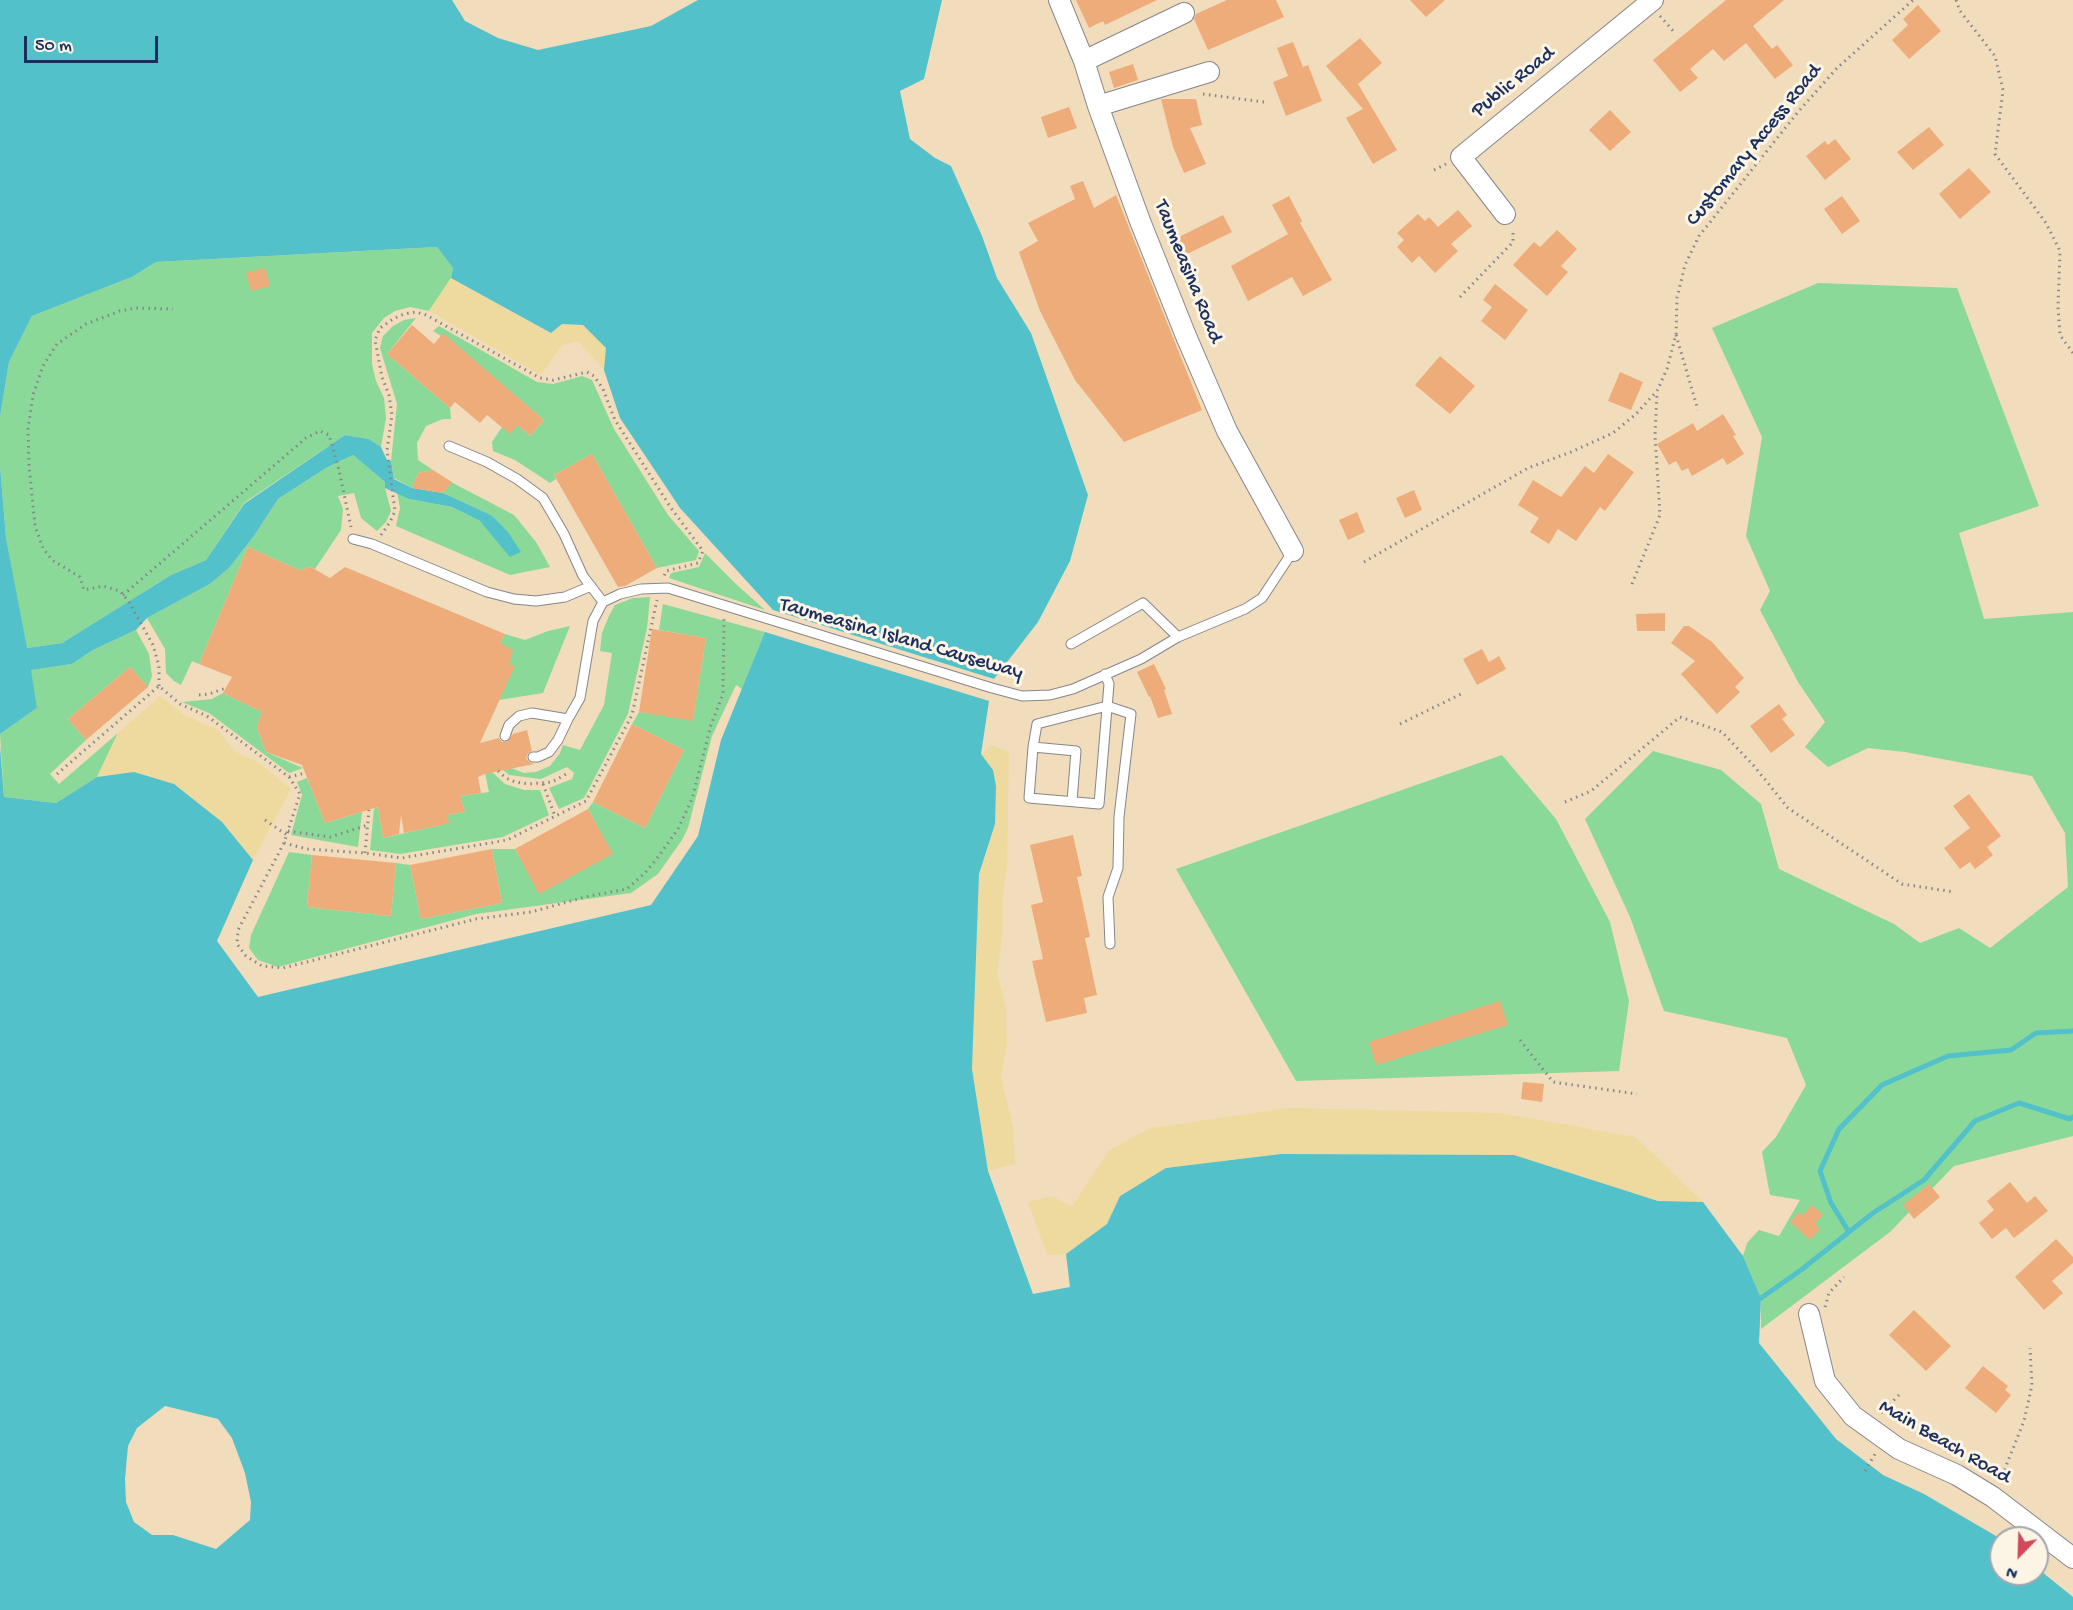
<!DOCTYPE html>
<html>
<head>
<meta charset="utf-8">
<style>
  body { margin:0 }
  #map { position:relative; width:2073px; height:1610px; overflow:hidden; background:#f1dcbc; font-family:"Gochi Hand",sans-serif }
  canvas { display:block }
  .north { position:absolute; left:1989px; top:1526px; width:60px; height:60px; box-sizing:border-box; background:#fcf5e5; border:2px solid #a2a6af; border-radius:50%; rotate:203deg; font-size:16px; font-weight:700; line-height:24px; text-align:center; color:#1b2f5e }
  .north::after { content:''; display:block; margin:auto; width:21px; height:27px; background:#d1495b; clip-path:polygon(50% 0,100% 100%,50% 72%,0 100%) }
  .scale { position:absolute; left:24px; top:36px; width:134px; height:27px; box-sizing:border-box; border:3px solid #1b2f5e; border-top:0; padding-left:8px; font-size:18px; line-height:21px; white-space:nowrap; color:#1b2f5e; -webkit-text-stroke:4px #fcf5e5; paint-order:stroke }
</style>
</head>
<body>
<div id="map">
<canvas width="2073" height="1610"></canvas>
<div class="north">N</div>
<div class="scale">50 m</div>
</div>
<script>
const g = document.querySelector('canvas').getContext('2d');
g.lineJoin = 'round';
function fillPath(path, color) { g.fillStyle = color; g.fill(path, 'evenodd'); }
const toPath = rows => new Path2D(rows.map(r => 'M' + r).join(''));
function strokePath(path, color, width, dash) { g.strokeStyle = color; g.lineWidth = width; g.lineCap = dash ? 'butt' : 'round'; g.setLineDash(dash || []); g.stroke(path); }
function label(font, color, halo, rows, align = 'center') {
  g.font = font + ' "Gochi Hand",sans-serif'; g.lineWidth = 6; g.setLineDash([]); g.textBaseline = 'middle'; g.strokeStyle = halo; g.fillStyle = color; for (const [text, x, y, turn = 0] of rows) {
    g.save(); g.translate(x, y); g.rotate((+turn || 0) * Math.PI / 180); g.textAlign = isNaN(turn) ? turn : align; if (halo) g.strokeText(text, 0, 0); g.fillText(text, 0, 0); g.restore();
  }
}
const green = toPath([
  [437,247,453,268,451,278,429,311,410,307,395,311,384,318,372,333,372,364,376,381,384,398,386,418,381,447,369,439,345,435,244,503,206,560,171,575,62,643,26,648,6,538,0,465,0,417,9,362,32,316,132,277,156,262],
  [1818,283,1957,288,2039,506,1959,533,1984,619,2073,612,2073,1136,1954,1166,1890,1232,1761,1329,1761,1298,1743,1256,1747,1243,1759,1230,1779,1236,1800,1200,1770,1195,1762,1152,1776,1137,1806,1085,1787,1038,1664,1011,1630,917,1585,819,1653,751,1721,770,1761,804,1779,869,1894,924,1920,943,1959,928,1990,948,2068,887,2065,833,2032,776,1905,752,1868,748,1828,767,1805,747,1825,722,1798,682,1760,610,1770,591,1746,536,1762,437,1712,328],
  [416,318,387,354,450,408,451,419,443,419,426,426,417,443,418,460,433,470,418,473,412,488,394,478,391,461,397,404,380,348,383,336,393,326,404,320],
  [439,326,537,382,553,384,582,376,592,380,614,429,668,515,699,551,696,560,657,568,592,454,554,475,556,479,550,483,515,460,493,451,492,442,502,427,518,425,530,436,544,420,443,334,441,336,433,331],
  [353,455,385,482,385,488,391,511,386,522,377,531,361,518,354,493,338,496,343,509,341,530,315,569,311,567,299,570,248,547,199,664,192,661,181,685,174,681,166,673,165,649,147,618,210,584,229,568,254,536,278,499,326,468],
  [451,482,514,515,536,542,550,567,510,575,396,526,400,508,397,492,409,499,452,507,480,521,494,536,491,515,443,493],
  [705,553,736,584,765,610,669,578,671,573,699,567],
  [650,597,647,628,628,714,584,798,559,809,549,788,572,779,574,773,567,767,541,779,509,775,503,770,511,768,524,773,536,772,550,766,560,753,563,745,580,750,604,705,612,653,600,651,602,633,609,616,615,605,633,598],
  [663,604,765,632,742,689,736,685,712,736,688,828,682,840,658,874,631,893,476,914,278,967,258,960,249,948,251,935,289,852,312,855,307,907,391,916,396,863,410,865,421,919,502,903,492,849,515,849,539,893,612,853,588,809,593,802,645,828,684,750,632,724,639,712,693,720,706,638,659,630],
  [570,626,543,693,499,700,514,667,509,664,500,643,505,634,525,640,548,631],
  [136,630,149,654,152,676,148,687,130,667,68,719,86,740,50,774,59,784,118,733,97,777,56,803,4,797,0,734,37,708,30,670,72,664,93,650],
  [223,693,262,712,257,727,266,752,303,768,289,773,209,713,182,702,212,699],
  [1502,755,1556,819,1610,922,1629,1001,1619,1071,1296,1081,1176,869],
  [492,772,505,784,524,790,540,790,549,815,503,837,400,854,370,850,374,809,378,807,383,838,449,823,446,815,465,812,460,796,489,792,485,773],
  [307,778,325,823,362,812,358,847,291,835,302,795,297,782]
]);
const sand = toPath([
  [451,278,550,333,562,324,583,325,607,348,604,370,578,341,562,345,541,375,429,311],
  [160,696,184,715,218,730,234,751,258,762,291,789,253,860,222,822,97,777,118,733],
  [991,745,1009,752,1007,867,1003,894,1002,939,997,973,1006,1008,1007,1044,1001,1079,1013,1126,1015,1164,988,1171,972,1069,979,874,995,824,993,770,981,755],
  [1288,1108,1500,1113,1635,1137,1664,1164,1703,1202,1658,1201,1514,1155,1281,1154,1166,1168,1120,1196,1107,1224,1066,1254,1047,1255,1028,1202,1052,1196,1072,1207,1109,1150,1151,1128]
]);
const water = toPath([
  [0,0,452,0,465,21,498,38,538,50,651,26,698,0,942,0,924,79,900,91,910,139,935,158,951,166,982,236,997,278,1031,333,1088,495,1070,561,1038,622,994,679,773,610,680,508,620,418,604,370,606,348,583,325,562,324,551,333,451,278,453,268,437,247,156,262,132,277,32,316,9,362,0,417],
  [345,435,369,439,381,447,387,460,391,461,394,479,412,488,443,493,491,515,508,532,521,552,510,557,480,521,452,507,409,499,385,488,385,482,353,455,326,468,278,499,254,536,229,568,210,584,147,618,136,630,93,650,72,664,31,670,37,708,0,734,0,465,6,538,27,648,62,643,171,575,206,560,244,504],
  [765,632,989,701,981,754,993,770,996,786,995,824,979,874,972,1069,988,1171,1033,1294,1070,1287,1066,1254,1107,1224,1120,1196,1166,1168,1281,1154,1514,1155,1658,1201,1703,1202,1743,1256,1761,1298,1759,1343,1836,1439,1883,1475,1924,1494,1996,1536,2001,1539,2001,1574,2037,1574,2037,1568,2073,1597,2073,1610,0,1610,0,746,4,797,56,803,97,777,134,772,174,784,222,822,253,860,217,941,258,997,651,905,698,836,721,740],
  [165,1406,218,1419,232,1438,245,1473,251,1502,250,1520,216,1549,173,1535,152,1535,134,1522,126,1502,125,1479,128,1446,137,1428]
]);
const stream = toPath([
  [1849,1232,1831,1203,1820,1171,1839,1129,1882,1085,1948,1056,2011,1050,2036,1033,2073,1031],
  [1761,1298,1801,1270,1873,1213,1924,1180,1975,1121,2019,1103,2070,1119,2073,1117]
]);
const building = toPath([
  [1076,0,1157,0,1105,25,1103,21,1089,28],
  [1227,0,1276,0,1284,17,1208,50,1194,19,1196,14],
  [1410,0,1445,0,1426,17],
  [1726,0,1784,0,1753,26,1772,49,1777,45,1793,65,1775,79,1746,43,1724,61,1713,49,1690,69,1698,78,1680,92,1653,60],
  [1918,5,1941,31,1909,59,1892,40,1908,25,1903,19],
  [1360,38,1382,63,1358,84,1397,150,1373,164,1346,118,1363,109,1326,66],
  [1293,42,1303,67,1308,65,1322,101,1286,116,1273,82,1288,76,1277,48],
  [1133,64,1138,80,1114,88,1109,72],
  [1161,99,1196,99,1202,125,1190,128,1206,164,1184,173,1173,147],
  [1069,107,1077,128,1048,138,1041,117],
  [1610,110,1631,132,1610,151,1589,130],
  [1929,127,1944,145,1913,170,1897,152],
  [1835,139,1851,159,1825,180,1806,156,1825,141,1828,145],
  [1969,168,1991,192,1960,219,1939,194],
  [1083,181,1094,208,1116,195,1202,410,1124,442,1075,380,1040,311,1019,252,1038,241,1028,223,1075,199,1070,186],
  [1289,196,1302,221,1300,223,1332,280,1303,296,1292,277,1248,301,1231,266,1288,234,1272,205],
  [1842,196,1860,221,1842,234,1824,209],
  [1458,210,1472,226,1451,244,1458,251,1435,273,1419,256,1412,263,1397,247,1404,240,1397,233,1418,214,1425,221,1429,217,1438,227],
  [1223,215,1232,232,1181,257,1173,240],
  [1557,230,1577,249,1561,266,1568,272,1547,296,1513,265,1534,242,1540,247],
  [265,268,270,286,251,291,246,273],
  [1495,284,1528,310,1505,340,1481,321,1492,307,1483,300],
  [412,325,434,344,443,333,544,420,530,436,518,425,510,434,487,415,480,423,455,402,450,408,387,354],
  [1440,356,1475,386,1450,414,1415,385],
  [1620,372,1643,382,1631,410,1608,401],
  [1723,414,1736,435,1733,436,1744,454,1727,465,1723,458,1692,476,1688,468,1682,471,1676,461,1669,465,1657,444,1693,423,1697,431],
  [592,454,657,568,625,586,618,587,554,475],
  [1608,454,1634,472,1605,511,1600,507,1576,541,1558,529,1549,544,1530,532,1539,518,1518,505,1533,480,1561,497,1585,466,1594,473],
  [433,470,452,482,443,493,412,488,418,473],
  [1414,490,1422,510,1405,518,1396,498],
  [1357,512,1365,532,1348,540,1339,520],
  [248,547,299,570,311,567,330,578,345,567,505,634,500,643,513,650,509,664,515,666,480,743,499,738,502,742,507,742,513,734,527,730,532,751,528,753,526,758,529,762,534,764,485,774,478,777,481,793,460,796,465,812,446,815,450,823,404,833,401,815,399,834,383,838,378,807,325,823,302,765,266,752,257,727,262,712,223,693,232,677,199,664],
  [1665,613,1665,631,1637,631,1636,614],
  [1684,626,1689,626,1712,642,1744,678,1735,687,1740,692,1717,714,1681,674,1695,661,1671,643],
  [652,629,706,638,693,721,639,712],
  [1482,649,1489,662,1499,656,1506,669,1477,685,1463,659],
  [1154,664,1166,689,1164,690,1172,714,1158,718,1150,696,1149,697,1137,672],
  [130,667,148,687,86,740,68,719],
  [1779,704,1787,715,1782,719,1795,735,1771,753,1750,726],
  [632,724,684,750,645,828,593,802],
  [1969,794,2001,836,1987,847,1993,855,1975,869,1970,862,1960,869,1944,848,1970,828,1953,806],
  [588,809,613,854,539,894,515,849],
  [1073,835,1082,876,1077,877,1090,937,1085,938,1097,995,1084,998,1087,1013,1046,1022,1032,961,1043,959,1031,905,1043,902,1030,845],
  [492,849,502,903,421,919,410,865],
  [312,855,396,863,391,916,307,907],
  [1500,1001,1508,1025,1376,1065,1369,1042],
  [1523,1082,1544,1084,1542,1102,1521,1099],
  [2010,1182,2027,1203,2035,1196,2048,1211,2014,1238,2006,1228,1992,1239,1979,1223,1994,1210,1987,1201],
  [1929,1184,1940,1197,1914,1219,1903,1205],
  [1812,1205,1823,1215,1815,1224,1820,1229,1810,1240,1790,1222,1799,1212,1802,1216],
  [2056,1239,2073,1257,2073,1263,2052,1281,2063,1293,2044,1310,2015,1277],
  [1914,1310,1951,1346,1926,1371,1889,1335],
  [1983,1366,2008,1386,2005,1390,2011,1395,1996,1413,1965,1388]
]);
const path = toPath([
  [1956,0,1960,11,1995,56,2003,90,1995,154,2046,223,2060,251,2058,307,2060,335,2073,353],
  [1660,16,1675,33],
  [1203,94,1264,102],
  [1434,170,1446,164],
  [1460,297,1513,242,1513,229],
  [1676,335,1698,410],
  [381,535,390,522,395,511,387,450,392,415,389,395,382,377,375,340,380,328,393,319,404,314,416,312,426,315,540,378,553,380,587,372,594,376,603,389,615,420,671,508,703,551,698,563,666,571,664,576],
  [1364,562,1528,468,1571,452,1613,433,1636,414,1657,391,1667,369,1676,334,1677,298,1685,265,1699,236,1798,112,1837,68,1913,0],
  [1632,584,1660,515,1655,435,1657,393],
  [123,595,306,438,320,431,329,435,339,470,351,527],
  [159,686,159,666,153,645,129,602,120,591,103,586,84,590,80,577,52,560,43,548,35,526,29,465,28,429,33,395,43,366,57,344,86,324,120,311,136,308,173,309],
  [199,695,209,694,226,688],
  [1400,724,1461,694],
  [498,771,506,778,515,782,529,784,552,782,568,773],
  [57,774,159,686,180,704,207,716,289,777,300,794,284,843,307,849,365,853,402,858,507,840,586,801,632,715,657,600],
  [289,777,305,773],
  [543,784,555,816],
  [1565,802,1591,791,1680,717,1722,732,1754,766,1788,808,1902,884,1954,892],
  [265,820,287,835],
  [288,831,330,837,368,825],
  [284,843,238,930,237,944,246,956,262,966,283,968,476,919,531,912,589,896,627,889,645,873,658,857,678,829,692,799,711,725,723,694,724,619],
  [365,853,369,810],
  [1520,1040,1553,1082,1637,1094],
  [1825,1307,1829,1293,1844,1277],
  [1881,1413,1902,1392],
  [1865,1471,1875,1454],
  [2000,1481,2024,1421,2032,1385,2030,1348]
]);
const service = toPath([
  [449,446,487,462,517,479,543,498,564,534,583,576,603,602],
  [353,539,372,544,487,592,514,599,536,601,565,597,591,586],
  [603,602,620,594,641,589,668,588,992,688,1022,696,1050,695,1073,689,1141,659,1178,637,1245,609,1262,598,1293,551],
  [1071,644,1143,603,1178,637],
  [568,719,580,698,593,621,603,602],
  [505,736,509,725,519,716,532,713,568,719,558,740,549,752,538,757,533,757],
  [1033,747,1037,724,1107,706,1131,714,1119,817,1118,868,1108,897,1110,944],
  [1072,801,1076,751,1033,747,1029,798,1099,804,1109,684,1105,674]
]);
const minor = toPath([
  [1059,0,1084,61,1098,106,1140,221,1186,336,1227,431,1293,551],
  [1084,61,1184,13],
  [1098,106,1209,72],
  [1505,214,1461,157,1653,0],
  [1809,1314,1825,1381,1853,1416,1899,1449,1957,1475,1993,1497,2073,1558]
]);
const streetNames = [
  ["Public Road",1514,83,-39],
  ["Customary Access Road",1755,146,-51],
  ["Taumeasina Road",1187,272,68],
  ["Taumeasina Island Causeway",901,640,16],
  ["Main Beach Road",1944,1443,30]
];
fillPath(green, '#8bd998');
fillPath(sand, '#eeda9e');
fillPath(water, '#53c1ca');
strokePath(stream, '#53c1ca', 5);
fillPath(building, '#eeac7a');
strokePath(service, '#86868d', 11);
strokePath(minor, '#86868d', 22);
strokePath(path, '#86868d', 3, [1.5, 4.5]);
strokePath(service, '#fff', 9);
strokePath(minor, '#fff', 20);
label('21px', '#1b2f5e', '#fcf5e5', streetNames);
</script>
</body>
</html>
